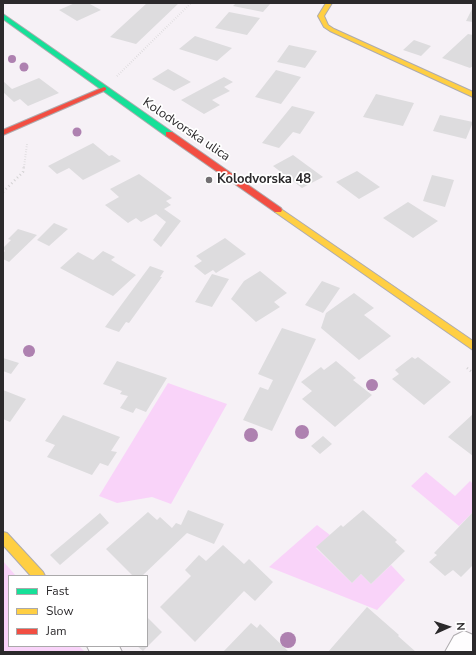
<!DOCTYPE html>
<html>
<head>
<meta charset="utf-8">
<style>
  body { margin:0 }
  #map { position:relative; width:476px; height:655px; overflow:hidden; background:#f6f1f6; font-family:"Nunito Sans",sans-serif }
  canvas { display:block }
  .frame { position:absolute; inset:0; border:4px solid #2b292b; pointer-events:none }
  .legend { position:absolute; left:8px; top:575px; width:140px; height:72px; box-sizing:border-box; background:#fff; border:1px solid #aaa9aa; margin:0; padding:5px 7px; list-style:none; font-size:12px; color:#2b292b }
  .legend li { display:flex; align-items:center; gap:8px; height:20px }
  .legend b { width:20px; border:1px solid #aaa9aa }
  .north { position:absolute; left:428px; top:607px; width:40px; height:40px; -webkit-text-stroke:3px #fff; paint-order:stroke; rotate:87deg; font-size:11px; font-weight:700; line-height:16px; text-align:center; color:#2b292b }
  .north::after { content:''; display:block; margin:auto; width:14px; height:18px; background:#2b292b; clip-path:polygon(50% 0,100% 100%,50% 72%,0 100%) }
</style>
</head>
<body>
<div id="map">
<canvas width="476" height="655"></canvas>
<div class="frame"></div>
<ul class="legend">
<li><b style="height:5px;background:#16e098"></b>Fast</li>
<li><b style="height:5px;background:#ffcf43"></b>Slow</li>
<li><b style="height:5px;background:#f24e42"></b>Jam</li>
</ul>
<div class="north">N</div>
</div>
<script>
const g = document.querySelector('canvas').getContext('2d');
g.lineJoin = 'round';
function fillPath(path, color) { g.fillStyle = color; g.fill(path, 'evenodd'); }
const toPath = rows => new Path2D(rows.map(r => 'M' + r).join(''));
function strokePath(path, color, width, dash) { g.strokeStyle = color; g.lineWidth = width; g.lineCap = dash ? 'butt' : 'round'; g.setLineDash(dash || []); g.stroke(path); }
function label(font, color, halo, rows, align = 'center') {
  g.font = font + ' "Nunito Sans",sans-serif'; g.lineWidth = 3.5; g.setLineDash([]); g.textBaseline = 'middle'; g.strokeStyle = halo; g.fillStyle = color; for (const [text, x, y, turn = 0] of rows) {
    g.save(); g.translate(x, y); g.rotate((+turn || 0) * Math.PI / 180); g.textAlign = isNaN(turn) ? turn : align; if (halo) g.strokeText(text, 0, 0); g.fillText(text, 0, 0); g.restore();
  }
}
const green = toPath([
  [168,383,227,404,171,504,152,497,117,503,99,496],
  [426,472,455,496,470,481,473,484,473,512,459,526,411,486],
  [317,525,330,535,316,548,352,583,361,574,371,584,391,565,405,580,377,610,269,567],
  [3,561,16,576,9,576,9,646,79,646,85,652,3,652]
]);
const building = toPath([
  [75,3,88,3,101,10,77,21,59,10],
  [147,3,179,3,136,44,110,37],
  [236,3,271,3,263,12,233,6],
  [473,7,473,22,466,21],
  [229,12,260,18,247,35,215,28],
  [468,34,473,35,473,66,470,68,442,58],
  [195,36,232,48,217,61,179,49],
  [414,40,431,46,421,56,403,50],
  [289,45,317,51,305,68,277,62],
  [168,69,191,82,174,91,152,79],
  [276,70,301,77,281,104,255,97],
  [224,77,233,82,224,87,230,91,212,100,220,105,204,114,181,100],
  [39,78,59,93,28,106,20,99,14,102,3,92,3,81,12,89],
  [376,94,414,103,403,126,363,117],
  [292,106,315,112,300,134,293,132,279,148,262,143],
  [440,115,473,122,466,139,433,131],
  [93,143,109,156,112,155,121,161,83,180,69,168,57,174,48,166],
  [293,155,323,177,302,188,273,166],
  [357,171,380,187,359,199,336,182],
  [139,174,172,198,166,201,171,205,164,209,181,221,161,247,153,240,166,222,156,214,141,222,136,218,128,223,105,205,119,197,110,189],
  [432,175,454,180,445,207,423,201],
  [408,202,438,221,413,238,383,218],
  [54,223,68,229,49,246,37,240],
  [18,229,37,235,9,262,3,259,3,253,5,251,3,248,11,240,8,239],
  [225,238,246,254,216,273,213,270,205,275,194,266,202,261,196,256],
  [103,251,115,257,111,260,136,275,113,296,60,268,78,252,93,260],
  [150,266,164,271,160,277,162,277,129,323,126,322,119,332,105,327],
  [260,271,287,293,274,302,280,307,256,322,231,299,244,281],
  [212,274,229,279,212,307,195,302],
  [322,281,340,288,323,313,305,305],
  [354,293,374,308,364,315,391,336,359,360,321,328,326,313],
  [282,328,316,339,272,431,243,420,260,387,268,390,273,380,258,374],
  [412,357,415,359,418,357,451,382,424,405,392,379,399,374,395,370],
  [3,358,19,363,11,374,3,371],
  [117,361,167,378,146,412,136,408,133,413,120,408,128,396,120,394,122,391,103,384],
  [336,361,356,378,353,380,372,395,335,427,302,399,312,391,301,382,321,367,324,370],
  [3,390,26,399,10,422,3,419],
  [473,414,473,456,448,437],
  [63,415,120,437,111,451,117,452,108,466,100,463,92,475,47,457,55,445,45,441],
  [323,436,332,444,320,454,311,446],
  [188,510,224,524,214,544,187,533,142,576,133,576,106,549,148,512,157,520,160,517,172,528,176,523,181,525],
  [363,510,397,540,395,542,405,551,371,584,361,574,352,583,316,547,341,525,343,527],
  [473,512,473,565,461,577,453,570,445,576,429,562,437,555,434,553],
  [100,513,109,523,60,565,50,555],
  [223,545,244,564,249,559,273,582,255,601,244,591,195,642,160,607,191,576,185,570,199,555,206,561],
  [367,607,399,635,398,636,416,652,328,652],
  [147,617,162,632,143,651,137,646,147,646],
  [251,623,257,628,260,624,289,652,223,652]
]);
const pathFar1 = toPath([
  [117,76,191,3],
  [24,167,27,144]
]);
const path = toPath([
  [3,192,23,172,24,166],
  [467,368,473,373]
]);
const street = toPath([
  [464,631,473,635,473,652,445,652,454,636,464,631],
  [87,646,119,646,122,652,90,652,87,646]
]);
const fast = toPath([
  [3,14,172,132,172,136,166,136,3,19,3,14]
]);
const slow = toPath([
  [326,3,332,3,324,16,328,25,334,29,473,92,473,97,330,31,324,27,318,16,326,3],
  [278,207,473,341,473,350,275,212,274,210,278,207],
  [3,532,7,533,43,572,45,576,31,576,3,545,3,532]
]);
const jam = toPath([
  [104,87,106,88,106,90,3,135,3,130,104,87],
  [166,132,172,132,281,208,282,210,281,212,275,212,166,136,166,132]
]);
const trees = [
  [12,59,4],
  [24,67,4.5],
  [77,132,4.5],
  [29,351,6],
  [372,385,6],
  [302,432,7],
  [251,435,7],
  [288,640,8]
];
const markers = [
  [209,180,4,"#726f72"]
];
const streetNames = [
  ["Kolodvorska ulica",186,130,34]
];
const poiNames = [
  ["Kolodvorska 48",217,180]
];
fillPath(green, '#f9d3f9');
fillPath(building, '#dddcde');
strokePath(street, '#aeabae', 2);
strokePath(fast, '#aeabae', 2);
strokePath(slow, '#aeabae', 2);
strokePath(jam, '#aeabae', 2);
strokePath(pathFar1, '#d3d2d3', 2, [0.5, 2]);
strokePath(path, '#d3d2d3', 2.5, [1, 3]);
fillPath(street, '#fefdfe');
fillPath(fast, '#16e098');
fillPath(slow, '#ffcf43');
fillPath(jam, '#f24e42');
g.fillStyle = '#ae81b0';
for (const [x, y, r] of trees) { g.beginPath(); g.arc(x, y, r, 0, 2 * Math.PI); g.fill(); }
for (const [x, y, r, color] of markers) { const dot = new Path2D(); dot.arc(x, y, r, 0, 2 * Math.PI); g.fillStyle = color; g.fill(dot); strokePath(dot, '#fff', 1.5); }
label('13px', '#2b292b', '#fff', streetNames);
label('bold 13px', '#2b292b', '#fff', poiNames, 'left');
</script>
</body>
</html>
